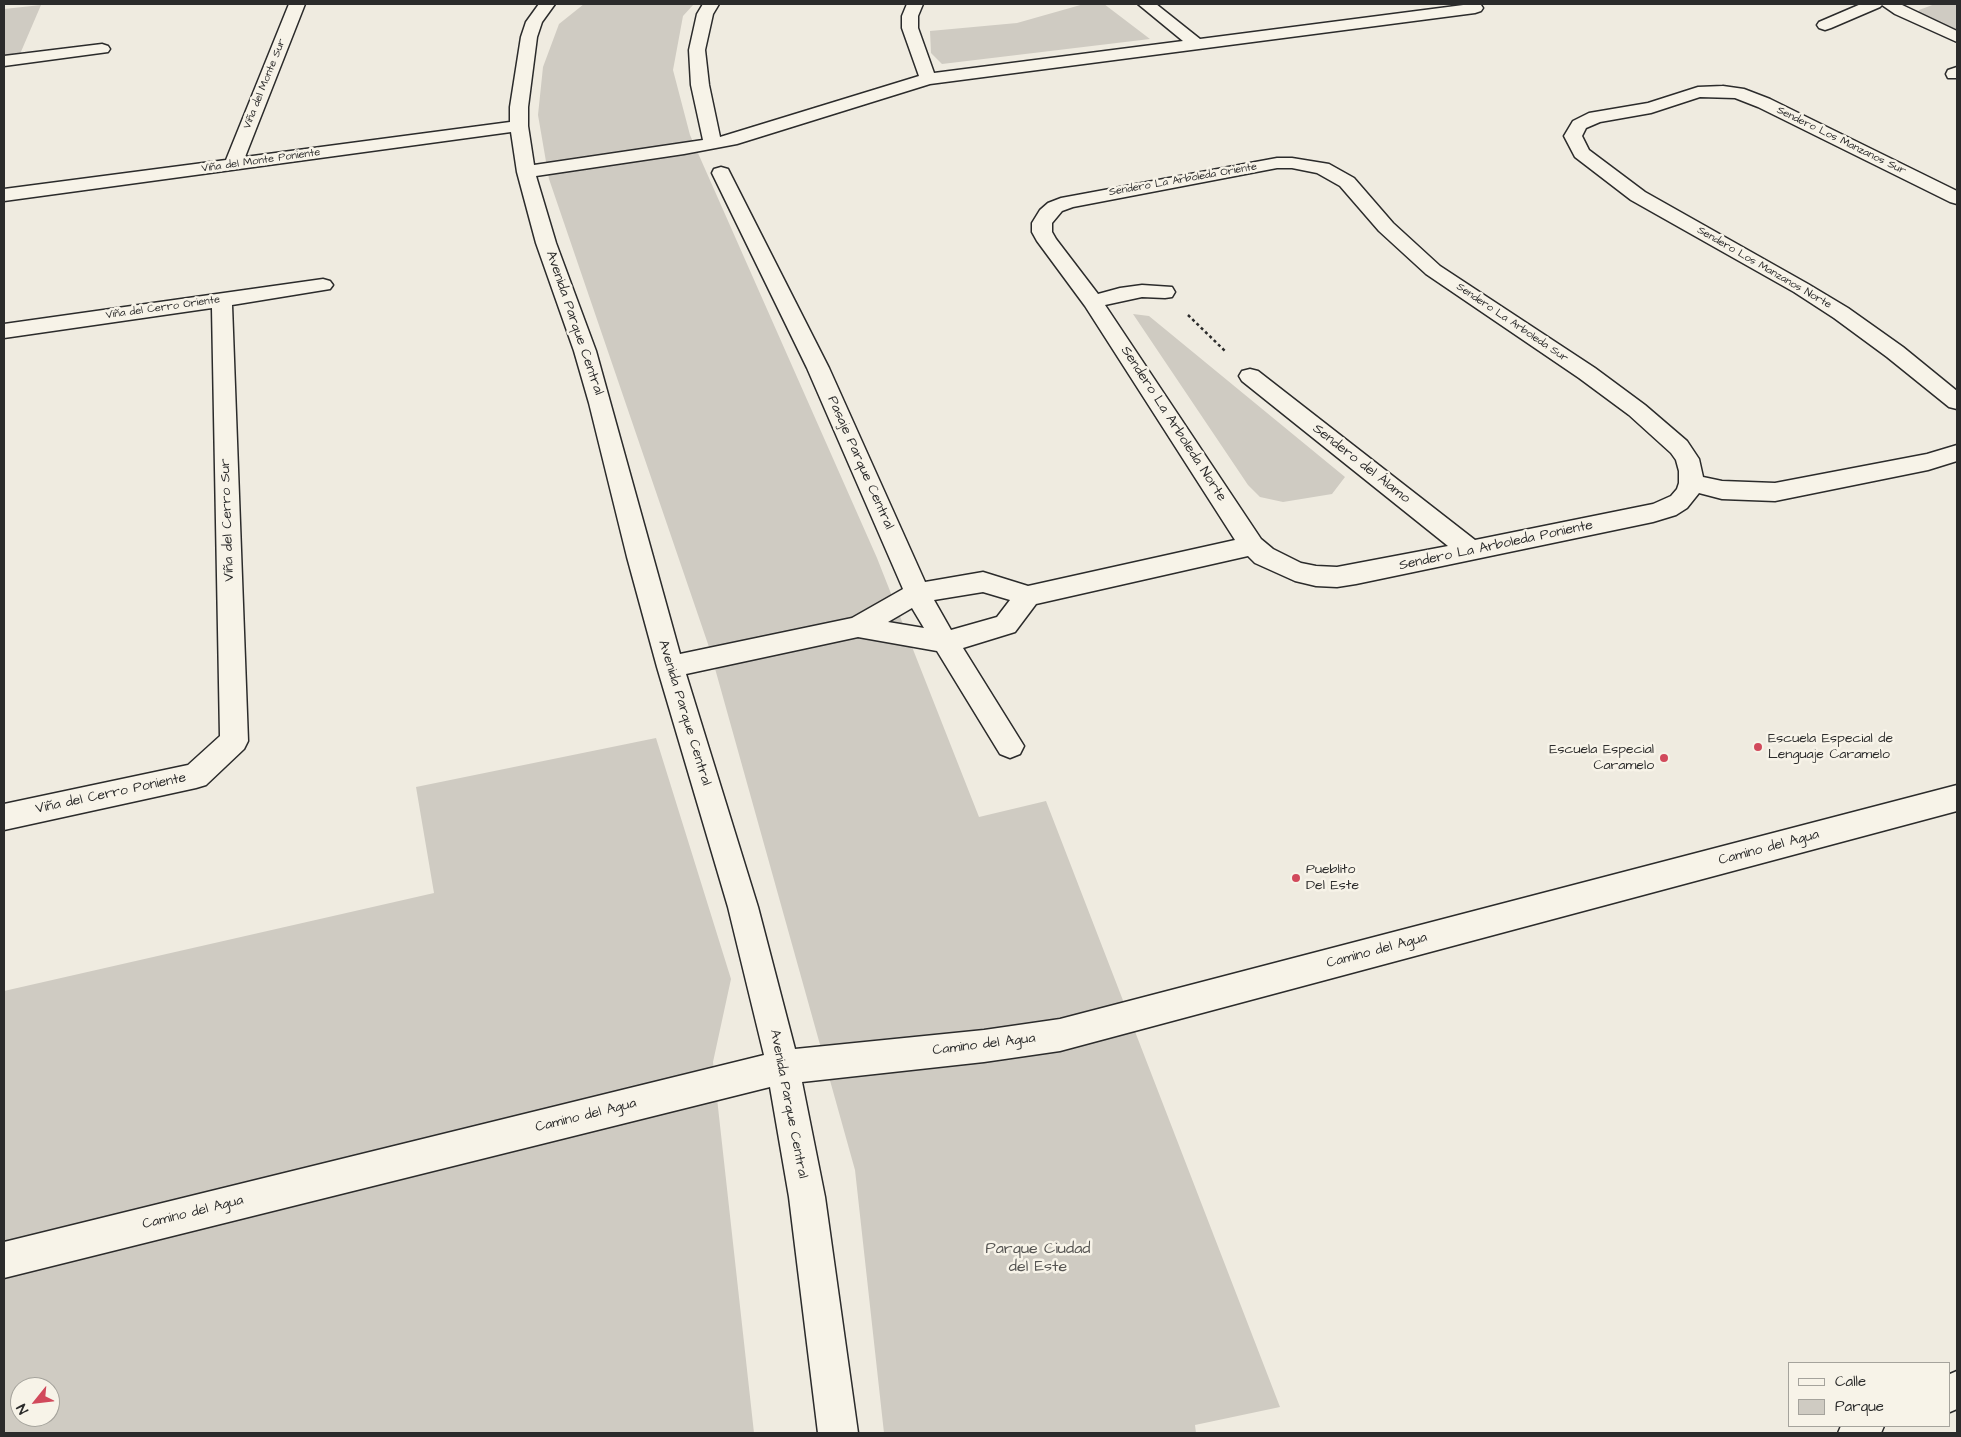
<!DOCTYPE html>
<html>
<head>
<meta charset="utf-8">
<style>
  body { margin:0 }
  #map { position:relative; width:1961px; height:1437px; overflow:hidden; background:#efebe0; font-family:"Architects Daughter",sans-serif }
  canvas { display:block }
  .frame { position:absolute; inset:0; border:5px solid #2b2b2b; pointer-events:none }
  .legend { position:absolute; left:1788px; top:1362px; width:162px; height:65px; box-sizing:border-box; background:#f7f3e8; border:1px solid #a5a39c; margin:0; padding:6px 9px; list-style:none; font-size:15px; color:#2b2b2b }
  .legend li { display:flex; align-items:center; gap:10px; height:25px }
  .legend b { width:25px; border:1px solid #a5a39c }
  .north { position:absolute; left:10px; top:1377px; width:50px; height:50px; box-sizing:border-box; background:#f7f3e8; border:1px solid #a5a39c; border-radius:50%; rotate:241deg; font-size:14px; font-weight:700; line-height:20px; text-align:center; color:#2b2b2b }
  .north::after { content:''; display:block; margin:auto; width:18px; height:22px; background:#d1495b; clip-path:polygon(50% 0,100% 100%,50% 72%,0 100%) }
</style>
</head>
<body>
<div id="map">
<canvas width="1961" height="1437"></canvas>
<div class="frame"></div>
<ul class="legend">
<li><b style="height:6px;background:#f7f3e8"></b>Calle</li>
<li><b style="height:14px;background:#cfcbc2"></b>Parque</li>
</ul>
<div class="north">N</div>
</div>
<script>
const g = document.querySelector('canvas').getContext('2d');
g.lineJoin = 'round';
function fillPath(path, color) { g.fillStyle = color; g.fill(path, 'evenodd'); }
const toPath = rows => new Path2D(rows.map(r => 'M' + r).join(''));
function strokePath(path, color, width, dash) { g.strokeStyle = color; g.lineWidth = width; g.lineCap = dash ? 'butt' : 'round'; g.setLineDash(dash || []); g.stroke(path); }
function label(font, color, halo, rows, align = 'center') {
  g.font = font + ' "Architects Daughter",sans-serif'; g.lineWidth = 5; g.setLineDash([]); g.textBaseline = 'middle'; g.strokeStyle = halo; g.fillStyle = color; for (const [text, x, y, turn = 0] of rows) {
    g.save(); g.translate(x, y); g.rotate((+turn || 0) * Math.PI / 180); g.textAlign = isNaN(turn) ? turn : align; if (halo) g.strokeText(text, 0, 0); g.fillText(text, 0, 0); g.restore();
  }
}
const green = toPath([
  [584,4,694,4,683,16,673,70,690,135,877,558,979,817,1046,801,1280,1407,1195,1425,1196,1433,884,1433,855,1170,709,647,549,179,538,115,543,67,559,24],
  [1084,4,1104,4,1150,39,942,64,931,53,930,31,1017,23],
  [1935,4,1957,4,1957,32,1918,13,1919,10],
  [41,5,20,54,4,55,4,9],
  [1133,314,1149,316,1345,477,1332,494,1283,502,1260,497,1248,485],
  [656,738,731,979,713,1062,754,1433,4,1433,4,991,434,893,416,787],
  [20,1387,50,1387,50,1417,20,1417]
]);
const path = toPath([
  [1188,315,1225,351]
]);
const minor = toPath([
  [289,4,305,4,245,157,510,122,510,107,521,37,526,22,539,4,555,4,542,22,537,37,528,107,528,126,534,165,703,140,691,85,689,50,697,14,703,4,719,4,713,14,705,50,709,85,720,137,919,76,902,28,902,16,907,4,923,4,918,16,918,28,934,73,1183,41,1138,4,1156,4,1200,39,1471,4,1481,5,1483,8,1481,11,1475,13,930,84,737,144,684,154,536,176,556,243,596,351,680,654,852,618,903,589,807,368,712,173,714,169,721,167,728,169,730,173,829,368,925,582,983,572,1028,586,1235,540,1085,306,1037,241,1032,232,1032,223,1040,210,1048,203,1061,198,1277,158,1292,158,1329,164,1354,178,1393,223,1440,266,1595,368,1645,405,1687,441,1699,459,1703,477,1722,481,1775,483,1927,454,1957,445,1957,461,1928,470,1775,501,1722,499,1699,493,1687,508,1676,515,1653,522,1356,584,1337,587,1316,586,1295,581,1255,563,1248,556,1036,604,1015,632,963,648,1024,746,1020,754,1010,758,1000,754,937,651,858,637,686,674,758,907,795,1049,984,1030,1060,1019,1957,785,1957,811,1060,1051,984,1062,802,1082,825,1197,858,1433,818,1433,789,1197,770,1087,4,1278,4,1242,764,1055,728,907,657,667,627,557,589,403,574,351,536,243,517,172,511,132,4,201,4,189,226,160,289,4],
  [1277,168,1292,168,1317,173,1340,186,1379,231,1426,274,1579,378,1629,415,1671,453,1676,460,1679,471,1679,483,1677,489,1671,496,1653,504,1475,540,1258,371,1250,369,1242,371,1239,376,1242,381,1448,546,1337,567,1316,566,1301,563,1273,549,1261,539,1105,305,1142,297,1165,298,1172,297,1175,292,1172,287,1142,285,1120,288,1098,294,1056,239,1052,232,1052,223,1062,211,1073,207,1277,168],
  [983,592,1010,600,997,617,951,630,934,600,983,592],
  [912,608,924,628,888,622,912,608],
  [1861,4,1900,4,1957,31,1957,42,1895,14,1882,5,1880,7,1831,28,1825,30,1819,28,1817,25,1819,22,1861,4],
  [102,44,108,46,110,49,108,52,4,66,4,56,102,44],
  [1957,67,1957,78,1948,78,1946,74,1948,70,1957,67],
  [1723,86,1744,89,1770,99,1957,191,1957,204,1950,202,1758,107,1735,98,1700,97,1651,113,1600,122,1586,128,1582,136,1589,150,1645,192,1808,284,1848,308,1903,347,1957,391,1957,409,1949,407,1887,357,1834,318,1794,292,1631,200,1575,157,1564,136,1573,121,1589,113,1648,103,1698,87,1723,86],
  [323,279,330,281,333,285,330,289,232,305,248,741,244,749,206,785,196,788,4,830,4,804,188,765,220,736,212,308,4,338,4,324,323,279],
  [1957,1371,1957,1409,1950,1412,1950,1374,1957,1371],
  [1841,1426,1884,1426,1881,1433,1838,1433,1841,1426]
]);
const markers = [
  [1758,747,5,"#d1495b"],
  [1664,758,5,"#d1495b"],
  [1296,878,5,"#d1495b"]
];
const farStreetnames = [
  ["Viña del Monte Sur",265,84,-68],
  ["Sendero Los Manzanos Sur",1841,141,26],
  ["Viña del Monte Poniente",261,161,-8],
  ["Sendero La Arboleda Oriente",1183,180,-10],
  ["Sendero Los Manzanos Norte",1764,268,30],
  ["Viña del Cerro Oriente",163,308,-8],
  ["Sendero La Arboleda Sur",1512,323,34]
];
const streetNames = [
  ["Avenida Parque Central",574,323,71],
  ["Sendero La Arboleda Norte",1173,424,57],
  ["Pasaje Parque Central",860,463,66],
  ["Sendero del Álamo",1361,464,38],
  ["Viña del Cerro Sur",228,520,-92],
  ["Sendero La Arboleda Poniente",1496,546,-12],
  ["Avenida Parque Central",684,713,73],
  ["Viña del Cerro Poniente",111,794,-12],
  ["Camino del Agua",1769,848,-15],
  ["Camino del Agua",1377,951,-15],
  ["Camino del Agua",984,1045,-7],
  ["Avenida Parque Central",788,1104,79],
  ["Camino del Agua",586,1116,-14],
  ["Camino del Agua",193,1213,-14]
];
const poiNames = [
  ["Escuela Especial de",1768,739],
  ["Lenguaje Caramelo",1768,755],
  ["Escuela Especial",1654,750,"right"],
  ["Caramelo",1654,766,"right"],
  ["Pueblito",1306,870],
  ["Del Este",1306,886]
];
const nearParknames = [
  ["Parque Ciudad",1038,1250],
  ["del Este",1038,1268]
];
fillPath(green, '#cfcbc2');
strokePath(minor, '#2b2b2b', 3);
strokePath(path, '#2b2b2b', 2.5, [3, 3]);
fillPath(minor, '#f7f3e8');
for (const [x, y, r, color] of markers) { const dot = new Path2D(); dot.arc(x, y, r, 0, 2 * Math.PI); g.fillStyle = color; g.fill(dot); strokePath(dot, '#f7f3e8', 2); }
label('11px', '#2b2b2b', '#f7f3e8', farStreetnames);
label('14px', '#2b2b2b', '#f7f3e8', streetNames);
label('14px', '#2b2b2b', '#f7f3e8', poiNames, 'left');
label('16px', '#545351', '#f7f3e8', nearParknames);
</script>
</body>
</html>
